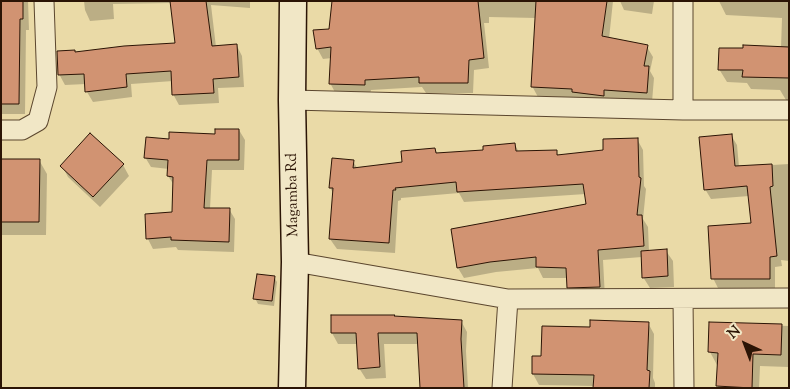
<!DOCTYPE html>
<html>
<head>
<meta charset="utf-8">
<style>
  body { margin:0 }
  #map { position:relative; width:790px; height:389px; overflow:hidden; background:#eadaa7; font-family:"Sorts Mill Goudy",serif }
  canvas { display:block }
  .frame { position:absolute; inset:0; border:2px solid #2b1405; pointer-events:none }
  .north { position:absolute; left:720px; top:319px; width:50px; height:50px; -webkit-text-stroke:4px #f1e7c6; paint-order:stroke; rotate:317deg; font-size:14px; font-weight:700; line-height:20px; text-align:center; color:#2b1405 }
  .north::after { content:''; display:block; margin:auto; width:18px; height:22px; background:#2b1405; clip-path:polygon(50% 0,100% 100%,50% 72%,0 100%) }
</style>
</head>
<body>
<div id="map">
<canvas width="790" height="389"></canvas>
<div class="frame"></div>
<div class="north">N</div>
</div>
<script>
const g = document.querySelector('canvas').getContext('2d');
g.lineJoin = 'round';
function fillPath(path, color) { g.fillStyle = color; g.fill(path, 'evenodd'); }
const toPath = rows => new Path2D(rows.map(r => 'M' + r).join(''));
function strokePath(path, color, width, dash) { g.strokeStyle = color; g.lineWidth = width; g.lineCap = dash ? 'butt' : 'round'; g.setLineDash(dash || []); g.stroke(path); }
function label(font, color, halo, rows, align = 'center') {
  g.font = font + ' "Sorts Mill Goudy",serif'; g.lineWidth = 5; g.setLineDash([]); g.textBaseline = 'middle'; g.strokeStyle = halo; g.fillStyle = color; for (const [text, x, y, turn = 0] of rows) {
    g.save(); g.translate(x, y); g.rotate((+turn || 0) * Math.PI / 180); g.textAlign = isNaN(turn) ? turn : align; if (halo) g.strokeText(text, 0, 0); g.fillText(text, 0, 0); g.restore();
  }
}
const shadow = toPath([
  [1,1,28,1,29,30,26,30,25,114,1,114],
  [84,1,250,1,250,8,211,5,216,47,237,46,242,56,244,87,218,88,219,103,179,105,173,94,173,81,131,84,132,97,93,102,87,92,86,84,65,85,59,74,76,53,176,44,172,3,113,4,114,19,90,21,85,10],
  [333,1,613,1,609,39,647,47,653,57,650,71,654,78,652,102,538,97,532,86,536,18,489,17,489,23,484,23,489,68,474,70,473,93,426,93,422,87,371,90,370,95,336,94,330,83,332,58,323,59,317,48,330,30],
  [620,1,654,1,652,14,624,10],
  [719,1,789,1,789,100,786,100,780,90,751,89,747,83,727,82,719,69,781,48,782,18,726,15],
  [239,130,245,140,244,170,212,170,210,209,229,209,235,219,234,252,178,250,176,247,153,249,148,239,146,215,173,213,174,185,168,176,169,169,151,167,145,157,170,141,216,135],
  [731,135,737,145,739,167,789,164,789,261,781,260,782,266,775,267,775,289,718,288,713,278,752,224,749,196,711,199,705,189],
  [637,139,643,150,644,186,646,189,643,219,648,227,649,252,666,251,673,261,674,287,650,288,643,277,642,257,603,260,605,298,574,298,568,287,568,278,543,278,538,268,496,272,464,278,458,268,587,205,586,194,464,202,459,193,401,198,401,200,398,201,395,253,337,249,330,239,334,194,330,188,353,161,357,168,404,163,435,149,438,154,484,151,515,145,519,152,556,152,559,156,605,151],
  [1,160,39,160,47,174,46,235,1,235],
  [123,165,129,176,100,207,68,177,62,166],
  [274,277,277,282,274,306,258,304,255,298],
  [461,321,467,332,466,351,468,388,414,388,421,387,419,344,384,344,386,378,366,379,359,368,358,344,338,344,332,333],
  [648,323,654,334,653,378,655,383,655,388,594,388,594,386,539,385,533,374,533,357,542,357,591,328],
  [711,323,789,326,788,367,760,366,759,388,718,388,718,365,717,365,710,352]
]);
const building = toPath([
  [1,1,23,1,23,19,20,19,19,104,1,104,1,1],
  [170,1,206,1,212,46,237,44,239,77,213,79,214,93,172,95,171,71,126,74,127,87,85,92,84,74,58,75,57,51,75,50,75,52,124,46,175,43,170,1],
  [332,1,478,1,484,58,469,60,468,83,419,83,419,77,365,80,365,85,329,84,331,47,316,49,313,30,329,29,332,1],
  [536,1,607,1,602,36,648,45,644,66,649,66,647,93,604,90,604,96,572,92,572,89,531,87,536,1],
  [743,45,789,47,789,78,742,77,743,70,718,70,719,48,743,48,743,45],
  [215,129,239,129,239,160,207,160,204,208,230,208,229,242,171,240,171,237,146,239,145,214,172,212,173,177,167,176,168,160,144,158,146,137,169,139,169,132,215,134,215,129],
  [90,133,124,164,93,197,60,166,90,133],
  [732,134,735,166,772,164,773,186,770,187,777,256,770,257,770,279,711,279,708,226,751,223,747,186,704,190,699,137,732,134],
  [638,138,639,177,641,178,637,215,642,215,644,246,598,250,600,287,567,288,566,268,536,267,536,257,490,262,457,268,451,229,586,204,583,184,457,192,456,182,395,188,396,190,393,190,389,243,329,239,333,188,329,188,332,158,354,160,353,168,402,162,401,151,435,148,436,153,483,150,483,146,515,143,516,151,557,150,557,155,603,150,603,139,638,138],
  [1,159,40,159,39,222,1,222,1,159],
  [667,249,668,276,642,278,641,251,667,249],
  [257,274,275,276,272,301,253,299,257,274],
  [331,315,395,315,394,316,462,320,461,339,464,388,420,388,417,333,378,333,380,367,358,369,356,333,331,333,331,315],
  [590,320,649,322,647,370,650,371,649,388,593,388,594,375,532,374,532,356,541,356,542,326,590,327,590,320],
  [709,322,782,324,781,355,753,354,752,388,716,386,718,353,708,352,709,322]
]);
const street = toPath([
  [292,100,683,110,789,110],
  [683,110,683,1],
  [1,130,22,130,38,121,47,87,44,1],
  [295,262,508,299,789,298],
  [683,299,684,388],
  [502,388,508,299]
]);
const secondary = toPath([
  [292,388,295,262,292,100,293,1]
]);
const streetNames = [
  ["Magamba Rd",294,195,-91]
];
fillPath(shadow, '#0003');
fillPath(building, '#d19372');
strokePath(building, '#2b1405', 1);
strokePath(street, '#5b462e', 21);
strokePath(secondary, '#2b1405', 29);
strokePath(street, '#f1e7c6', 19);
strokePath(secondary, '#f1e7c6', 26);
label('15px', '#2b1405', '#f1e7c6', streetNames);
</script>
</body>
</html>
